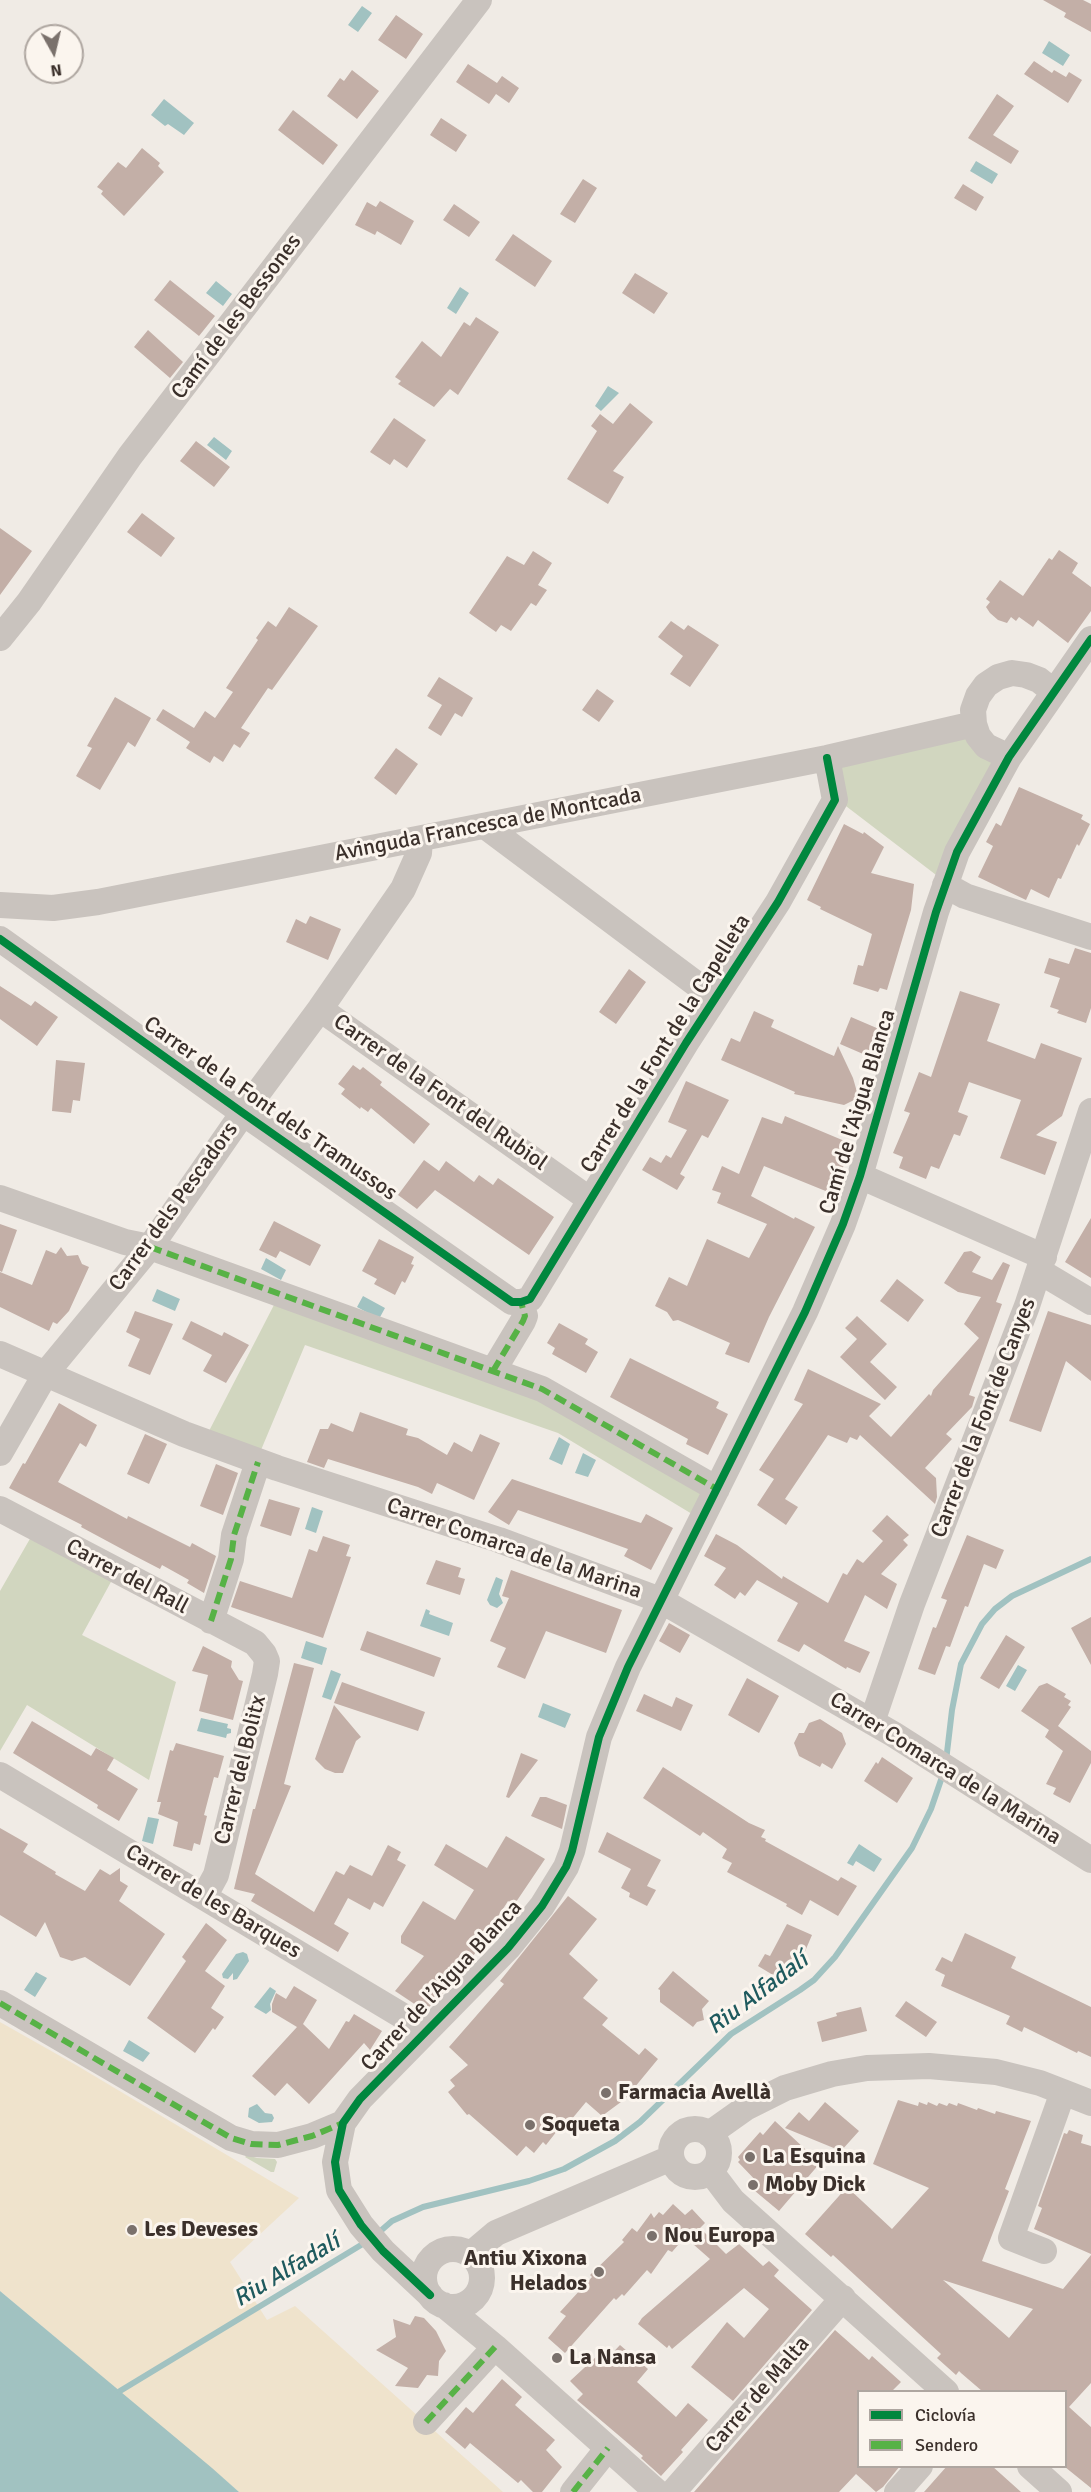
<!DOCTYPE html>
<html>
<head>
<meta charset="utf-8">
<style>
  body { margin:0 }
  #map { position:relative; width:1091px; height:2492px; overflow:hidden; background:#f0ebe5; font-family:Signika,sans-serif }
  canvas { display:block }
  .legend { position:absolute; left:857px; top:2390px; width:210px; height:78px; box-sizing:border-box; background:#fbf5ee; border:2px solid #aea6a0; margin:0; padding:8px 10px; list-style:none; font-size:18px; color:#3b302b }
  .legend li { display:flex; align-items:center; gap:12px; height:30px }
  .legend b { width:30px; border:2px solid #aea6a0 }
  .north { position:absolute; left:24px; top:24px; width:60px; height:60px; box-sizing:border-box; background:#fbf5ee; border:2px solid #aea6a0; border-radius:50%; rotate:172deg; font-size:16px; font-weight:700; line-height:24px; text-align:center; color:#3b302b }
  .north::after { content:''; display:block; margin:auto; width:21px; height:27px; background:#7a716c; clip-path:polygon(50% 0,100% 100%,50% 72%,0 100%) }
</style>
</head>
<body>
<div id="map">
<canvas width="1091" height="2492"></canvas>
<ul class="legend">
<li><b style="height:8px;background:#00873e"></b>Ciclovía</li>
<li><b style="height:8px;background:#57b246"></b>Sendero</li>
</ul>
<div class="north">N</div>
</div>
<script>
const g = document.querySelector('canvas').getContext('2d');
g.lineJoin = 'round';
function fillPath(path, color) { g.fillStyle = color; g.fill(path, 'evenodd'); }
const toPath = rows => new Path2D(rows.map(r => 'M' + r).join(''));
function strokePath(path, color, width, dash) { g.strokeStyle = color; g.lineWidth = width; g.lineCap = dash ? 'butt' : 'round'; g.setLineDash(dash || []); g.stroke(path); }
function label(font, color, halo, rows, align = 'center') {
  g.font = font + ' Signika,sans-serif'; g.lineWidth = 6; g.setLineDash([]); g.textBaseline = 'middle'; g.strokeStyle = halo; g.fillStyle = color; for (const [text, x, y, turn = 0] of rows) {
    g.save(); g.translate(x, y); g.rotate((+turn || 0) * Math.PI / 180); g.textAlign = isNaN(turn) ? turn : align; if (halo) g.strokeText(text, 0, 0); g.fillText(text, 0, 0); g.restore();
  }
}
const green = toPath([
  [972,726,1005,759,944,881,838,800,829,760],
  [275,1303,536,1394,704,1489,692,1514,558,1433,305,1345,261,1450,209,1431],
  [31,1537,112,1580,82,1635,176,1682,149,1780,27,1705,0,1751,0,1591],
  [247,2155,257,2158,275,2159,277,2162,274,2172,271,2172,245,2157]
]);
const sand = toPath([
  [0,2022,76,2065,299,2198,230,2262,267,2320,295,2306,503,2492,239,2492,0,2291]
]);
const water = toPath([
  [362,6,372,13,358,32,348,25],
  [1049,41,1070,55,1063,66,1042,53],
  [164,99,194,123,184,135,168,124,165,126,151,115],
  [976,161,998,174,992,184,970,171],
  [216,281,232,294,223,306,206,293],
  [460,287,469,293,456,314,447,308],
  [608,386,619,393,601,411,595,406],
  [214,437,232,451,226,460,207,445],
  [266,1258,286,1270,281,1280,261,1269],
  [157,1289,180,1299,175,1311,152,1301],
  [363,1296,385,1308,379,1319,357,1307],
  [559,1437,570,1444,562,1465,549,1459],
  [583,1453,596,1460,588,1477,575,1473],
  [312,1507,323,1511,316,1533,305,1529],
  [496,1577,503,1580,499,1594,503,1603,497,1608,490,1605,487,1600],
  [426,1609,430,1611,429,1614,453,1623,449,1636,420,1626],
  [306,1641,327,1648,322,1665,301,1658],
  [1018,1665,1027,1670,1015,1691,1006,1686],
  [331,1670,341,1674,331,1700,322,1697],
  [543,1703,571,1714,565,1728,538,1717],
  [201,1718,228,1724,227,1728,231,1729,231,1733,227,1734,226,1738,197,1731],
  [148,1817,159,1819,153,1844,142,1841],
  [859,1844,882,1859,874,1872,856,1861,853,1866,847,1863],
  [243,1952,247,1954,249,1961,237,1979,233,1980,233,1973,228,1979,223,1978,222,1974,236,1954],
  [36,1972,47,1978,35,1997,24,1990],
  [270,1987,276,1991,270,2004,271,2010,266,2014,254,2007],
  [129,2040,150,2053,143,2062,123,2051],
  [257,2104,265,2113,272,2114,274,2118,272,2122,259,2123,248,2117,249,2108],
  [0,2291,212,2468,239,2492,0,2492]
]);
const stream = toPath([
  [946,1761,952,1710,961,1664,982,1624,995,1609,1012,1596,1091,1559],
  [377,2234,392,2221,423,2207,529,2181,564,2169,615,2141,640,2122,731,2034,800,1990,814,1980,835,1957,912,1848,931,1809,943,1774],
  [120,2391,366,2242]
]);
const building = toPath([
  [1043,0,1083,0,1091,4,1091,32,1064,17,1066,13],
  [396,15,423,34,406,59,378,40],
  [1034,61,1052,73,1054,70,1066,77,1069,72,1082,80,1068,103,1024,74],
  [468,64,497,83,502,76,519,88,509,103,496,94,489,104,456,82],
  [352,70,379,91,357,119,327,96,340,78,344,81],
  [997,94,1014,106,993,135,1019,151,1011,164,968,138],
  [293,110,338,145,323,165,278,130],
  [441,118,467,135,456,152,430,135],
  [142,148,160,163,158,166,164,172,124,216,101,194,103,191,97,187,118,162,126,168],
  [583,179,597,188,575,223,560,214],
  [963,184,984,197,976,211,954,198],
  [380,201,414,221,401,245,377,231,375,235,355,225,367,202,376,207],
  [454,204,480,222,469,237,443,220],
  [513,234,552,261,535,287,495,260],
  [635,273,668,293,654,314,622,293],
  [170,280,215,316,199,336,154,300],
  [476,317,499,332,458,395,450,389,434,407,398,384,401,381,395,377,422,341,441,357,464,322,470,326],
  [148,330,183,362,170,378,134,347],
  [630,403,653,422,613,471,624,477,608,504,567,479,597,431,591,426,600,414,613,424],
  [394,418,426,440,407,468,394,459,390,465,370,452],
  [196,441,230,467,214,487,180,461],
  [142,513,175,538,161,557,127,532],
  [0,528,32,551,0,595],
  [1059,550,1078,563,1072,573,1091,587,1091,611,1068,643,1038,620,1033,627,1019,617,1016,621,1011,617,1007,623,998,620,990,613,986,607,990,602,986,599,1000,580,1023,596,1049,558,1052,560],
  [533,551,552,563,538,585,547,590,536,606,531,603,511,631,501,625,496,632,469,613,507,556,524,565],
  [289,607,318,626,272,690,268,688,241,728,250,733,240,748,234,744,223,762,214,756,210,763,186,748,190,742,156,720,163,709,194,728,205,711,215,718,233,692,226,688,258,640,256,638,268,621,276,627],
  [671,621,684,630,688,625,719,645,690,687,670,674,683,656,658,637],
  [439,677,473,698,462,717,455,713,441,736,428,728,442,705,427,696],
  [597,689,614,701,599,722,582,710],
  [115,697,151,718,135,747,128,742,100,790,76,776,92,748,87,746],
  [396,748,418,764,396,795,374,778],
  [1019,787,1083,815,1081,819,1090,824,1079,846,1077,844,1061,879,1058,878,1049,898,1031,889,1026,900,978,877,993,846,986,842,996,823,1001,826],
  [844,824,863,834,864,832,884,847,871,873,914,884,911,910,887,990,880,988,878,992,853,984,858,965,863,966,872,934,820,909,821,907,807,900],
  [310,916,341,929,328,960,286,942,296,919,306,924],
  [1075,948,1091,953,1091,1008,1086,1023,1057,1013,1059,1010,1050,1007,1060,978,1044,973,1049,958,1069,964],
  [629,969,646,982,616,1024,599,1012],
  [0,986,31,1006,35,1001,58,1017,37,1046,0,1019],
  [960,991,1000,1004,987,1041,1035,1059,1041,1043,1082,1058,1062,1116,1036,1135,1057,1142,1045,1175,1000,1158,1021,1100,969,1082,958,1112,968,1116,960,1136,954,1134,939,1169,931,1166,926,1179,899,1168,903,1157,893,1153,910,1113,904,1111,919,1072,931,1077],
  [754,1011,774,1020,771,1027,827,1053,834,1056,838,1046,853,1078,857,1092,856,1099,844,1105,794,1094,795,1092,721,1060,731,1038,740,1042],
  [851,1017,886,1032,877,1060,840,1044],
  [56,1060,85,1063,80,1101,73,1100,71,1113,52,1111],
  [353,1065,360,1070,363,1067,382,1082,380,1085,430,1124,414,1144,371,1108,368,1112,361,1107,360,1109,341,1094,345,1089,338,1084],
  [686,1081,729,1100,708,1138,702,1135,680,1174,685,1177,677,1190,642,1170,650,1157,661,1163,666,1155,671,1158,687,1130,668,1122],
  [785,1116,847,1142,839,1160,845,1162,833,1194,764,1166,751,1196,794,1219,795,1217,815,1227,769,1317,749,1363,725,1354,730,1343,678,1320,673,1321,667,1312,655,1306,669,1277,687,1286,707,1239,749,1258,767,1224,717,1203,721,1193,712,1190,722,1166,739,1174,762,1117,782,1124],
  [424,1160,439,1171,446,1161,474,1182,479,1175,493,1185,498,1178,554,1217,529,1255,435,1190,417,1209,398,1195],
  [1091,1218,1091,1278,1065,1262],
  [274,1221,321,1245,310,1266,280,1251,276,1258,259,1250],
  [0,1224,17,1230,2,1272,0,1271],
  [379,1239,414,1257,411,1264,414,1265,405,1283,402,1281,395,1295,374,1284,377,1279,362,1271],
  [61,1247,67,1256,78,1255,82,1264,89,1267,69,1311,57,1324,53,1322,49,1331,0,1307,0,1272,32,1285,46,1250,56,1254],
  [971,1251,981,1257,972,1272,992,1280,1003,1262,1010,1265,996,1302,1002,1304,969,1395,975,1397,972,1407,946,1434,952,1439,925,1468,936,1478,937,1497,935,1504,860,1435,857,1440,850,1437,847,1443,828,1435,785,1499,798,1507,786,1525,757,1505,774,1479,759,1470,803,1404,794,1400,808,1369,881,1404,869,1416,891,1437,929,1394,931,1396,933,1390,979,1338,964,1324,981,1297,958,1292,944,1283,964,1252],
  [897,1279,924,1300,908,1322,880,1301],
  [135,1311,173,1324,150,1375,128,1366,140,1339,126,1332],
  [1048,1311,1091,1325,1091,1381,1066,1361,1041,1432,1009,1421],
  [857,1316,887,1344,870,1362,897,1387,885,1400,840,1357,857,1339,845,1328],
  [191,1321,222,1336,224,1332,249,1345,226,1383,203,1371,212,1355,182,1339],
  [559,1323,588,1339,585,1344,598,1352,586,1373,552,1354,555,1348,547,1343],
  [630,1358,719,1402,716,1408,728,1414,708,1455,686,1444,688,1439,610,1397],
  [59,1403,97,1425,86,1447,80,1443,58,1482,127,1519,128,1516,190,1547,192,1543,216,1556,204,1593,187,1583,189,1580,162,1565,160,1569,133,1555,81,1527,82,1525,9,1488,23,1463,25,1464],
  [360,1412,408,1429,406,1435,418,1438,447,1455,454,1442,472,1452,480,1434,500,1443,474,1500,437,1483,432,1494,418,1487,328,1459,324,1468,307,1462,320,1429,328,1429,331,1423,353,1432],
  [145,1434,167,1444,149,1484,127,1474],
  [216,1464,238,1473,223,1515,200,1506],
  [512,1479,641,1523,646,1514,673,1528,651,1570,624,1556,628,1549,581,1532,518,1510,509,1525,488,1512],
  [269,1499,300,1508,291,1536,260,1526],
  [887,1515,909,1535,903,1540,908,1545,881,1574,897,1584,887,1609,865,1595,844,1641,870,1652,860,1673,847,1667,846,1669,804,1644,799,1652,777,1641,798,1603,757,1580,745,1596,740,1592,735,1599,714,1585,726,1568,704,1556,716,1534,737,1545,782,1579,783,1576,828,1603,843,1573,847,1575,857,1559,863,1563,883,1541,872,1531],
  [967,1535,1004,1550,996,1569,984,1564,968,1607,965,1606,950,1647,946,1646,935,1675,918,1669,933,1627,936,1628,947,1600,941,1598],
  [323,1536,350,1545,346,1556,351,1557,323,1638,231,1607,240,1581,292,1598,309,1549,317,1552],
  [436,1560,461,1568,458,1577,465,1579,460,1595,426,1584],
  [511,1570,622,1610,606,1653,546,1631,525,1679,497,1667,506,1648,490,1641,509,1598,502,1596],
  [1091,1617,1091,1665,1071,1628],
  [669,1623,690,1635,680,1653,659,1641],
  [367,1631,441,1658,434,1677,360,1650],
  [1006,1635,1025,1647,999,1689,980,1678],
  [203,1646,232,1661,231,1667,239,1680,243,1681,233,1720,199,1711,208,1675,192,1671],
  [294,1663,314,1668,284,1784,291,1786,255,1874,314,1912,336,1871,344,1875,350,1865,372,1876,388,1845,401,1852,397,1860,406,1865,383,1907,374,1902,370,1910,348,1898,334,1924,349,1933,338,1952,251,1901,255,1894,234,1889,253,1809,255,1809],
  [747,1678,779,1696,759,1733,728,1715],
  [342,1682,425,1712,418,1731,334,1703],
  [1047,1683,1066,1694,1064,1697,1071,1701,1068,1705,1071,1707,1058,1726,1091,1751,1091,1763,1070,1803,1053,1794,1056,1788,1046,1784,1063,1751,1045,1737,1049,1730,1021,1711,1039,1686],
  [644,1694,672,1707,676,1697,693,1705,681,1731,636,1711],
  [334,1705,361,1737,356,1741,343,1773,335,1773,325,1769,315,1759],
  [820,1719,842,1733,846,1744,832,1769,822,1763,820,1767,799,1756,794,1743,799,1733,804,1733,809,1723],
  [32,1721,91,1756,96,1748,114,1758,107,1770,138,1789,119,1821,97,1808,98,1805,13,1753],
  [176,1743,224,1756,218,1778,214,1777,204,1815,207,1816,200,1845,194,1843,192,1851,173,1846,178,1822,158,1814,161,1802,157,1802,170,1750,173,1751],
  [521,1753,538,1760,509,1798,506,1797],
  [882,1757,913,1778,897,1803,864,1781,876,1762,878,1764],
  [663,1767,749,1823,765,1830,761,1837,766,1839,765,1841,838,1881,841,1877,857,1886,838,1916,810,1900,802,1915,786,1906,787,1904,727,1872,732,1863,722,1858,727,1849,703,1832,700,1836,643,1798],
  [540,1797,546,1797,567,1805,562,1829,531,1816],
  [0,1828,28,1844,23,1852,56,1872,55,1874,85,1891,100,1869,110,1875,120,1868,120,1881,128,1886,119,1901,165,1934,130,1986,85,1957,72,1961,60,1957,45,1922,36,1937,0,1915],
  [607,1832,661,1860,647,1886,656,1890,647,1906,629,1897,630,1893,621,1888,631,1869,598,1852],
  [506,1836,545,1859,514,1905,508,1901,472,1958,468,1955,447,1989,425,2011,395,1991,424,1956,401,1943,401,1936,423,1901,455,1920,474,1890,434,1865,446,1844,487,1868],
  [568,1896,597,1919,569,1954,598,1980,583,1998,608,2018,602,2025,639,2055,645,2048,658,2059,625,2099,602,2116,586,2102,561,2132,557,2131,546,2145,543,2142,534,2153,526,2146,517,2156,469,2114,467,2115,448,2092,455,2086,450,2080,468,2065,449,2047,504,1984,500,1981],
  [206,1923,227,1940,205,1971,225,1986,211,2008,224,2017,215,2030,213,2028,195,2053,147,2018,186,1961,182,1957],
  [787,1924,812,1935,803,1956,799,1954,795,1960,792,1959,787,1970,783,1968,778,1978,758,1966,765,1954,770,1956],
  [965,1933,1016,1957,1011,1968,1091,2007,1091,2057,1078,2051,1077,2053,1024,2027,1022,2032,1006,2024,1010,2016,941,1986,945,1975,935,1970,942,1957,952,1962],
  [673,1971,709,2001,702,2009,704,2020,697,2022,693,2027,660,2002,660,1990,658,1989],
  [294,1986,317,2000,303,2024,329,2049,346,2021,349,2022,354,2014,382,2031,370,2050,364,2043,309,2104,287,2083,275,2096,252,2076,297,2027,272,2012,272,2004,276,1993,286,1999],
  [906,2001,937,2022,926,2037,895,2016],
  [861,2007,867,2031,822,2042,817,2022,837,2016,836,2013],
  [898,2100,918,2106,919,2102,927,2105,928,2102,937,2106,939,2103,947,2106,949,2103,957,2106,958,2103,977,2110,978,2108,995,2114,996,2111,1031,2121,1005,2189,1009,2191,982,2261,1063,2289,1091,2255,1091,2383,1069,2407,1091,2427,1091,2488,1065,2467,1065,2391,982,2391,961,2373,959,2371,956,2375,937,2358,941,2354,833,2255,831,2257,805,2234,847,2187,892,2229,929,2188,873,2164],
  [943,2280,1033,2309,1009,2338],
  [825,2102,859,2131,841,2151,785,2128,799,2112,809,2121],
  [775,2121,820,2163,779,2211,755,2191,760,2185,738,2162,740,2160,738,2157,760,2132,763,2135],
  [1069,2130,1083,2135,1081,2143,1091,2146,1091,2254,1034,2229,1042,2208,1038,2206,1064,2133,1067,2134],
  [673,2204,685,2215,692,2209,705,2223,700,2228,726,2254,739,2244,763,2266,769,2261,779,2270,774,2276,812,2310,733,2401,691,2367,727,2322,744,2338,769,2309,744,2288,672,2349,669,2345,667,2348,638,2324,642,2318,710,2259,685,2237,672,2252,668,2250,651,2274,647,2270,624,2296,622,2294,616,2300,614,2298,565,2353,548,2338,566,2316,560,2312,592,2277,590,2275,624,2242,622,2240,632,2228,637,2232,651,2213,654,2218,659,2212,663,2215],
  [415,2316,424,2318,436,2331,446,2351,439,2361,438,2376,427,2375,418,2388,395,2386,408,2368,376,2350,396,2337,393,2319,410,2325],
  [835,2330,869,2360,872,2356,901,2382,892,2391,858,2391,858,2466,900,2466,883,2487,876,2492,856,2474,839,2492,694,2492],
  [620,2345,648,2369,637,2382,676,2417,688,2403,708,2420,681,2450,683,2452,661,2476,641,2458,643,2456,577,2400,583,2394,570,2381,597,2356,604,2362],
  [502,2379,522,2397,515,2405,555,2440,546,2450,562,2467,542,2492,533,2492,521,2480,518,2483,470,2443,465,2449,445,2432,466,2407,473,2413],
  [947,2466,992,2466,1021,2492,924,2492]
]);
const minor = toPath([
  [0,638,29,602,130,456,479,0],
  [1009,757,986,746,978,736,974,724,973,710,978,696,986,685,998,677,1012,673,1026,675,1039,680,1054,692],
  [485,826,715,998],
  [945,885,965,896,1091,937],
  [0,905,53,908,98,902,827,758,974,724],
  [0,939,243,1113,512,1302,521,1302,530,1299,686,1043,778,902,835,800,827,758],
  [320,1009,589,1199],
  [860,1176,1044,1257],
  [0,1198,125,1242,150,1247,542,1389,717,1489],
  [1039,1271,1091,1302],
  [0,1354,184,1434,277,1468,499,1540,660,1600,893,1734,1091,1860],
  [493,1371,523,1321,525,1316,521,1302],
  [0,1453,46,1373,150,1247,243,1113,320,1009,403,889,419,853,420,839],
  [0,1509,255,1643,264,1654,267,1661,265,1674,216,1875,204,1897],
  [211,1621,231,1559,234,1535,258,1462],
  [872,1722,912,1604,1027,1306,1091,1111],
  [0,1775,426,2030],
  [0,2003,231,2138,251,2144,278,2145,312,2136,343,2123],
  '671 2153a24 24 0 1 1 48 0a24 24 0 1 1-48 0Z',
  [709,2134,747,2107,785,2088,832,2074,867,2068,929,2066,996,2072,1040,2083,1091,2103],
  [711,2172,733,2201,946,2392],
  '424 2278a29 29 0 1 1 58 0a29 29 0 1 1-58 0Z',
  [1044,2251,1011,2238,1063,2092],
  [470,2255,496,2233,671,2158],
  [430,2295,383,2251,361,2225,339,2190,335,2162,343,2123,360,2099,508,1948,542,1906,566,1867,572,1851,599,1737,628,1667,805,1312,843,1224,860,1176,936,912,957,852,1009,757,1091,639],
  [444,2305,495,2347,657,2492],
  [426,2422,495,2347],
  [1030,2466,1059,2492],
  [573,2492,608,2448],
  [673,2492,843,2298],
  [897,2492,920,2466]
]);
const quiet = toPath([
  [150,1247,542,1389,717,1489],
  [493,1371,523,1321,525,1316,521,1302],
  [211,1621,231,1559,234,1535,258,1462],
  [0,2003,231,2138,251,2144,278,2145,312,2136,343,2123],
  [426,2422,495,2347],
  [573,2492,608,2448]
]);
const cycleway = toPath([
  [0,939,243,1113,512,1302,521,1302,530,1299,686,1043,778,902,835,800,827,758],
  [430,2295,383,2251,361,2225,339,2190,335,2162,343,2123,360,2099,508,1948,542,1906,566,1867,572,1851,599,1737,628,1667,805,1312,843,1224,860,1176,936,912,957,852,1009,757,1091,639]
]);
const markers = [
  [606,2093,6,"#7a716c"],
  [530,2125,6,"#7a716c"],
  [750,2157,6,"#7a716c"],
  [753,2185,6,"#7a716c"],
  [132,2230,6,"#7a716c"],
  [652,2236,6,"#7a716c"],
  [599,2272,6,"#7a716c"],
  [557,2358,6,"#7a716c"]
];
const streetNames = [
  ["Camí de les Bessones",237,317,-53],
  ["Avinguda Francesca de Montcada",488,825,-11],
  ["Carrer de la Font de la Capelleta",666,1044,-58],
  ["Carrer de la Font del Rubiol",440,1093,35],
  ["Carrer de la Font dels Tramussos",270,1109,35],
  ["Camí de l’Aigua Blanca",858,1112,-73],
  ["Carrer dels Pescadors",174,1207,-54],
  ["Carrer de la Font de Canyes",984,1418,-69],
  ["Carrer Comarca de la Marina",514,1549,19],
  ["Carrer del Rall",127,1577,28],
  ["Carrer Comarca de la Marina",945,1769,32],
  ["Carrer del Bolitx",241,1770,-76],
  ["Carrer de les Barques",213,1902,31],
  ["Carrer de l’Aigua Blanca",442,1986,-47],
  ["Carrer de Malta",758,2395,-49]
];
const poiNames = [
  ["Farmacia Avellà",618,2093],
  ["Soqueta",542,2125],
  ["La Esquina",762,2157],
  ["Moby Dick",765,2185],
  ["Les Deveses",144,2230],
  ["Nou Europa",664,2236],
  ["Antiu Xixona",587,2259,"right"],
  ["Helados",587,2284,"right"],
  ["La Nansa",569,2358]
];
const waterNames = [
  ["Riu Alfadalí",758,1994,-37],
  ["Riu Alfadalí",287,2271,-31]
];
fillPath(green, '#d1d6bf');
fillPath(sand, '#efe3cc');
fillPath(water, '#a1c2c1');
strokePath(stream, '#a1c2c1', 6);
fillPath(building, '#c3afa7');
strokePath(minor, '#c9c3be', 26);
strokePath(quiet, '#57b246', 6, [12, 6]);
strokePath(cycleway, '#00873e', 8);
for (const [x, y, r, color] of markers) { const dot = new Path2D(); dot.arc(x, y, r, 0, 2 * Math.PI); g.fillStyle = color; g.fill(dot); strokePath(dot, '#fbf5ee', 2); }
label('22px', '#3b302b', '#fbf5ee', streetNames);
label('bold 22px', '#3b302b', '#fbf5ee', poiNames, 'left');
label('italic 24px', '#1f5a5e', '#fbf5ee', waterNames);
</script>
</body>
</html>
